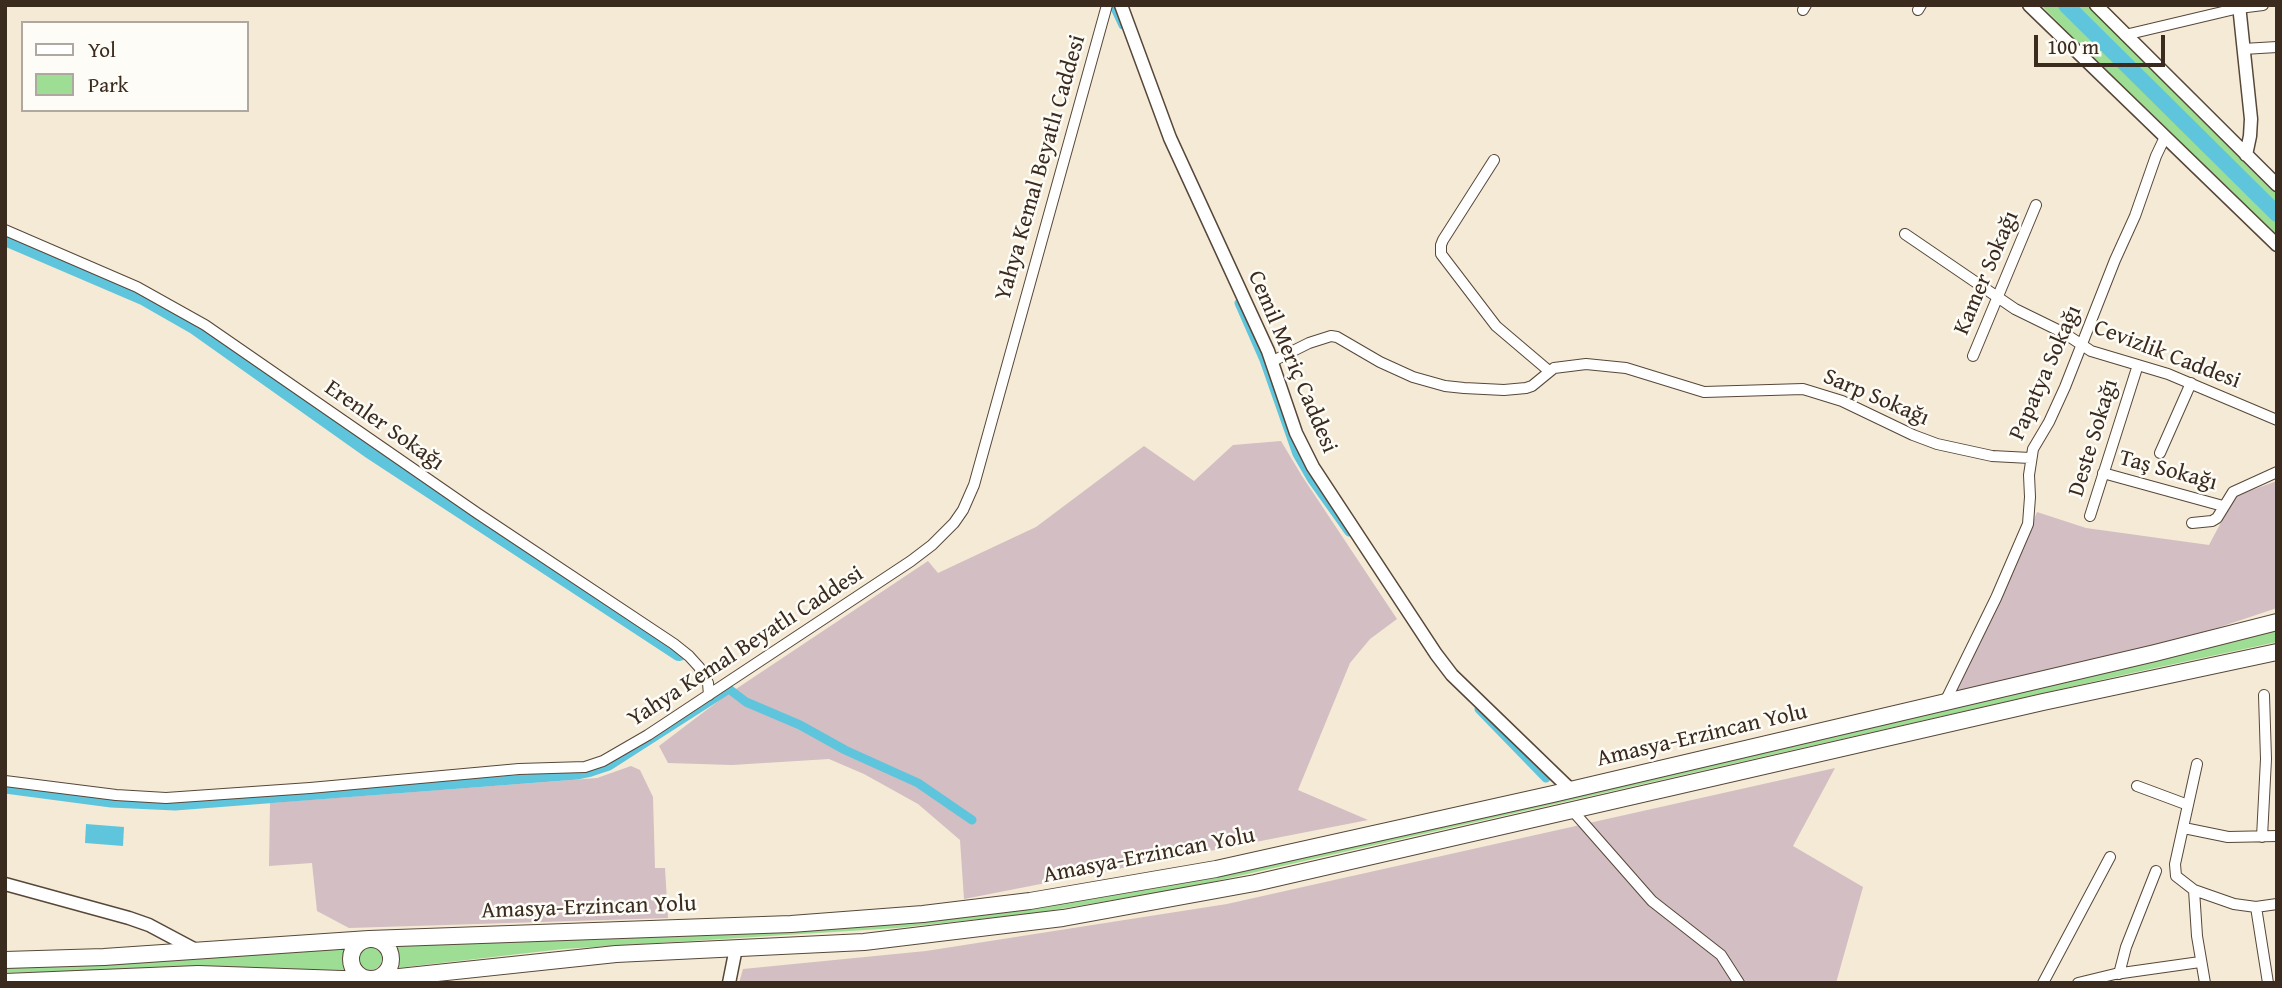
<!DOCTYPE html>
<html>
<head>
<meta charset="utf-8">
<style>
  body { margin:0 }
  #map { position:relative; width:2282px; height:988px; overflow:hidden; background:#f5ead5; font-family:"Gentium Book Plus",serif }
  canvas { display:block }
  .frame { position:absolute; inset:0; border:7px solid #3b2a1e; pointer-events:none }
  .legend { position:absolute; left:21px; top:21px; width:228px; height:91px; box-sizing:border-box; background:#fdfcf7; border:2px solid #afa8a0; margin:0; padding:9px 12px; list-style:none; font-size:21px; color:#3b2a1e }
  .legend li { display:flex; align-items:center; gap:14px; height:35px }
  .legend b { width:35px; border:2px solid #afa8a0 }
  .scale { position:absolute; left:2034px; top:35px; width:131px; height:32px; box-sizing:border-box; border:4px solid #3b2a1e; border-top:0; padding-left:9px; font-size:21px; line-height:24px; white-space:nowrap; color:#3b2a1e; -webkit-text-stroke:5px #fdfcf7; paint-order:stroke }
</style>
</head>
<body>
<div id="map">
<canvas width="2282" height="988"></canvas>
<div class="frame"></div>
<ul class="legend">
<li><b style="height:9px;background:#fff"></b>Yol</li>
<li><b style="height:19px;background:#9dde94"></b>Park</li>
</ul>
<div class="scale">100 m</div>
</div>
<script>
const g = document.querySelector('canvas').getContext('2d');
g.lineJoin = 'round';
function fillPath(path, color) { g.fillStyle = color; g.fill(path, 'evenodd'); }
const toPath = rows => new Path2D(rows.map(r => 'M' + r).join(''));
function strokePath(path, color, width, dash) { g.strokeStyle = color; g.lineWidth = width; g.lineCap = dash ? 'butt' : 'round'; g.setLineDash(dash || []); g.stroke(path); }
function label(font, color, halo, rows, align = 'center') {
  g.font = font + ' "Gentium Book Plus",serif'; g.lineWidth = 5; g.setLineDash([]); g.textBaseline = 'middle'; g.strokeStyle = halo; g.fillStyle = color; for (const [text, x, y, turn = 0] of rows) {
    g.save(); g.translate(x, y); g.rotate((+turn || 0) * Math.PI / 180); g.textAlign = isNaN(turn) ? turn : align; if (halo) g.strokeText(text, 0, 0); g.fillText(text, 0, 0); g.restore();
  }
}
const industrial = toPath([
  [1281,441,1302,476,1397,619,1370,639,1350,663,1298,790,1368,820,964,899,960,840,918,804,864,774,829,759,732,765,668,763,659,746,721,699,928,561,938,573,1036,527,1144,446,1194,481,1233,445],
  [2277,481,2277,608,2166,645,1951,696,2027,536,2037,512,2086,528,2209,545,2235,496],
  [631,766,640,770,653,797,655,868,665,868,668,918,349,928,317,911,312,863,269,866,270,803,597,778],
  [1835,768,1793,846,1863,887,1836,983,739,983,743,969,926,951,1227,904]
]);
const green = toPath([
  [2041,5,2091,6,2183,102,2277,193,2277,235,2163,129],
  [2277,629,2277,642,2132,673,1190,887,1036,913,897,928,563,949,397,968,395,946,722,935,864,926,977,915,1133,892,1257,868,2129,667],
  [344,946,345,970,216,967,5,973,5,968,166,960],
  '358 958a12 12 0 1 1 24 0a12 12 0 1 1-24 0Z'
]);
const water = toPath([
  [86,824,124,827,123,846,85,843]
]);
const canal = toPath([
  [1114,6,1123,25],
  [1239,303,1264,360,1297,454,1312,480,1349,532],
  [1479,709,1546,778],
  [5,789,111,803,175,806,577,775,591,772,609,766,729,689,746,702,800,725,845,750,918,783,972,820]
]);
const river = toPath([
  [2066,5,2277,214],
  [5,238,145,298,194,326,369,450,679,653]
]);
const minor = toPath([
  [1803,10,1806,5],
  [1918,10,1921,5],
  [2125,35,2239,8,2263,5],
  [2243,49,2277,47],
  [1494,160,1443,240,1441,245,1441,254,1496,326,1549,371],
  [5,230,137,287,205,325,477,513,674,644,689,656,699,667,708,683,709,695],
  [1905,234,2015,309,2064,333,2091,351,2168,374,2277,420],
  [1973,356,2036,205],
  [1271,362,1309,343,1331,336,1337,337,1380,362,1413,377,1445,386,1464,388,1504,390,1526,388,1532,386,1554,368,1586,364,1626,368,1704,392,1803,389,1842,401,1913,435,1937,444,1992,456,2030,458],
  [2160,453,2191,383],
  [2103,473,2223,506],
  [2090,516,2136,371],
  [2192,523,2212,521,2217,518,2233,492,2277,472],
  [1945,702,1996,598,2028,524,2030,497,2029,475,2033,449,2049,422,2065,387,2115,260,2135,216,2156,156,2165,137],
  [2197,764,2175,864,2176,876,2194,890,2234,904,2256,907,2277,904],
  [5,781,116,795,166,798,310,788,519,769,585,767,603,761,648,735,911,561,932,545,954,523,963,510,974,485,1107,5],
  [2137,786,2188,805],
  [1572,810,1652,901,1721,955,1739,983],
  [2184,828,2228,837,2277,836],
  [2262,837,2266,759,2264,695],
  [2194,890,2197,936,2205,983],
  [2256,907,2268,983],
  [2119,974,2126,947,2156,871],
  [2043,983,2110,857],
  [2078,983,2115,974,2200,962]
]);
const tertiary = toPath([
  [1121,5,1170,138,1268,351,1296,433,1313,467,1436,654,1452,675,1571,790],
  [2029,5,2277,245],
  [2096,5,2277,185],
  [2239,5,2251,119,2250,136,2246,155],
  [5,884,129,918,149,925,196,950],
  [729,983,736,948]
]);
const trunk = toPath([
  '351 959a20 20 0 1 1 40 0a20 20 0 1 1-40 0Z',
  [5,960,104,957,369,939,791,924,923,914,1030,901,1216,869,1553,794,2155,653,2277,622],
  [5,982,198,974,371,980,616,954,864,942,1063,918,1255,883,2043,702,2277,652]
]);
const streetNames = [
  ["Yahya Kemal Beyatlı Caddesi",1041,168,-74],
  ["Kamer Sokağı",1987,273,-67],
  ["Cevizlik Caddesi",2167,355,21],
  ["Cemil Meriç Caddesi",1292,362,67],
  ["Papatya Sokağı",2046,373,-66],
  ["Sarp Sokağı",1876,398,23],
  ["Erenler Sokağı",384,426,35],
  ["Deste Sokağı",2094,438,-73],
  ["Taş Sokağı",2168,471,15],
  ["Yahya Kemal Beyatlı Caddesi",746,647,-33],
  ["Amasya-Erzincan Yolu",1702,736,-13],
  ["Amasya-Erzincan Yolu",1149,856,-11],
  ["Amasya-Erzincan Yolu",589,908,-2]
];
fillPath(industrial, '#d2bec3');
fillPath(green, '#9dde94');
fillPath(water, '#5fc5dc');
strokePath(canal, '#5fc5dc', 9);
strokePath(river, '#5fc5dc', 16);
strokePath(minor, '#574739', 12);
strokePath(tertiary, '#574739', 15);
strokePath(trunk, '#574739', 18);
strokePath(minor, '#fff', 10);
strokePath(tertiary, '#fff', 12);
strokePath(trunk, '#fff', 16);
label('23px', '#3b2a1e', '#fdfcf7', streetNames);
</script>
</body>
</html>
